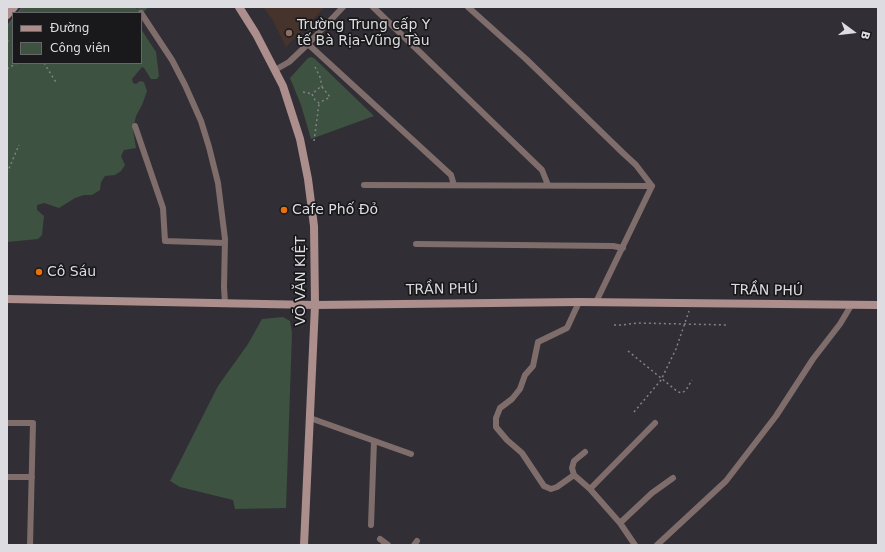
<!DOCTYPE html>
<html>
<head>
<meta charset="utf-8">
<style>
  body { margin:0 }
  #map { position:relative; width:885px; height:552px; overflow:hidden; background:#312f35; font-family:"DejaVu Sans",sans-serif }
  canvas { display:block }
  .frame { position:absolute; inset:0; border:8px solid #dddce0; pointer-events:none }
  .legend { position:absolute; left:12px; top:12px; width:130px; height:52px; box-sizing:border-box; background:#19181a; border:1px solid #676669; margin:0; padding:5px 7px; list-style:none; font-size:12px; color:#dddce0 }
  .legend li { display:flex; align-items:center; gap:8px; height:20px }
  .legend b { width:20px; border:1px solid #676669 }
  .north { position:absolute; left:833px; top:12px; width:40px; height:40px; -webkit-text-stroke:3px #19181a; paint-order:stroke; rotate:105deg; font-size:11px; font-weight:700; line-height:16px; text-align:center; color:#dddce0 }
  .north::after { content:''; display:block; margin:auto; width:14px; height:18px; background:#dddce0; clip-path:polygon(50% 0,100% 100%,50% 72%,0 100%) }
</style>
</head>
<body>
<div id="map">
<canvas width="885" height="552"></canvas>
<div class="frame"></div>
<ul class="legend">
<li><b style="height:5px;background:#ac8e8c"></b>Đường</li>
<li><b style="height:11px;background:#3d5241"></b>Công viên</li>
</ul>
<div class="north">B</div>
</div>
<script>
const g = document.querySelector('canvas').getContext('2d');
g.lineJoin = 'round';
function fillPath(path, color) { g.fillStyle = color; g.fill(path, 'evenodd'); }
const toPath = rows => new Path2D(rows.map(r => 'M' + r).join(''));
function strokePath(path, color, width, dash) { g.strokeStyle = color; g.lineWidth = width; g.lineCap = dash ? 'butt' : 'round'; g.setLineDash(dash || []); g.stroke(path); }
function label(font, color, halo, rows, align = 'center') {
  g.font = font + ' "DejaVu Sans",sans-serif'; g.lineWidth = 3.5; g.setLineDash([]); g.textBaseline = 'middle'; g.strokeStyle = halo; g.fillStyle = color; for (const [text, x, y, turn = 0] of rows) {
    g.save(); g.translate(x, y); g.rotate((+turn || 0) * Math.PI / 180); g.textAlign = isNaN(turn) ? turn : align; if (halo) g.strokeText(text, 0, 0); g.fillText(text, 0, 0); g.restore();
  }
}
const education = toPath([
  [263,7,325,7,286,47,272,19]
]);
const green = toPath([
  [24,7,135,7,137,9,139,7,149,7,141,14,19,13],
  [13,20,13,63,141,63,141,29,156,52,159,76,157,79,151,79,144,68,142,67,132,79,133,83,136,84,140,81,144,82,147,91,142,105,136,116,133,130,136,148,124,150,121,156,125,165,121,171,115,175,105,176,101,182,100,190,92,195,84,195,75,198,59,208,44,203,37,205,37,210,44,216,42,235,38,239,7,242,7,25],
  [311,57,314,58,374,116,311,139,301,105,290,78,308,58],
  [283,317,290,321,292,333,286,508,235,509,233,500,180,487,170,481,218,386,248,344,262,319]
]);
const stream = toPath([
  [18,13,23,7],
  [7,27,13,19]
]);
const path = toPath([
  [7,42,10,39],
  [44,63,57,84],
  [315,67,320,77,322,87],
  [7,69,17,63],
  [322,87,330,97,319,103,315,100,312,94,319,88,322,87],
  [303,92,312,94],
  [314,141,319,104],
  [7,173,19,145],
  [614,325,622,325,637,323,728,325],
  [628,351,678,392,682,393,686,390,692,380],
  [634,412,661,380,676,349,689,311]
]);
const street = toPath([
  [373,7,542,170,548,185],
  [468,7,526,59,623,153,636,165,652,186],
  [141,13,172,60,185,85,201,121,209,147,218,183,225,239,224,287,225,303],
  [308,44,451,175,454,185],
  [275,70,289,62,308,44,343,7],
  [135,126,163,208,165,241,225,243],
  [364,185,652,186],
  [416,244,613,246,623,248],
  [596,302,652,186],
  [310,418,411,454],
  [7,423,33,423,30,545],
  [585,452,574,461,572,468,574,475,590,489,620,523,635,545],
  [574,475,557,487,551,489,544,486,522,453,507,440,496,427,496,418,500,408,512,399,520,389,525,375,533,366,538,342,567,328,579,302],
  [7,477,32,477],
  [590,489,655,423],
  [620,523,652,493,673,478],
  [371,525,374,441],
  [380,539,388,545],
  [414,545,417,541],
  [657,545,726,481,776,416,813,359,840,324,852,304]
]);
const secondary = toPath([
  [239,7,256,34,283,86,300,139,308,179,314,226,315,305,304,545],
  [7,15,14,7],
  [7,299,315,305,579,302,878,305]
]);
const markers = [
  [289,33,4,"#8d6e63"],
  [284,210,4,"#e8710a"],
  [39,272,4,"#e8710a"]
];
const poiNames = [
  ["Trường Trung cấp Y",297,25],
  ["tế Bà Rịa-Vũng Tàu",297,41],
  ["Cafe Phố Đỏ",292,210],
  ["Cô Sáu",47,272]
];
const streetNames = [
  ["VÕ VĂN KIỆT",301,281,-90],
  ["TRẦN PHÚ",442,290,-1],
  ["TRẦN PHÚ",767,291,1]
];
fillPath(education, '#46332c');
fillPath(green, '#3d5241');
strokePath(stream, '#44545a', 2);
strokePath(path, '#838287', 1.5, [2, 3]);
strokePath(street, '#7f6d6b', 6);
strokePath(secondary, '#ac8e8c', 8);
for (const [x, y, r, color] of markers) { const dot = new Path2D(); dot.arc(x, y, r, 0, 2 * Math.PI); g.fillStyle = color; g.fill(dot); strokePath(dot, '#19181a', 1.5); }
label('14px', '#dddce0', '#19181a', poiNames, 'left');
label('14px', '#dddce0', '#19181a', streetNames);
</script>
</body>
</html>
